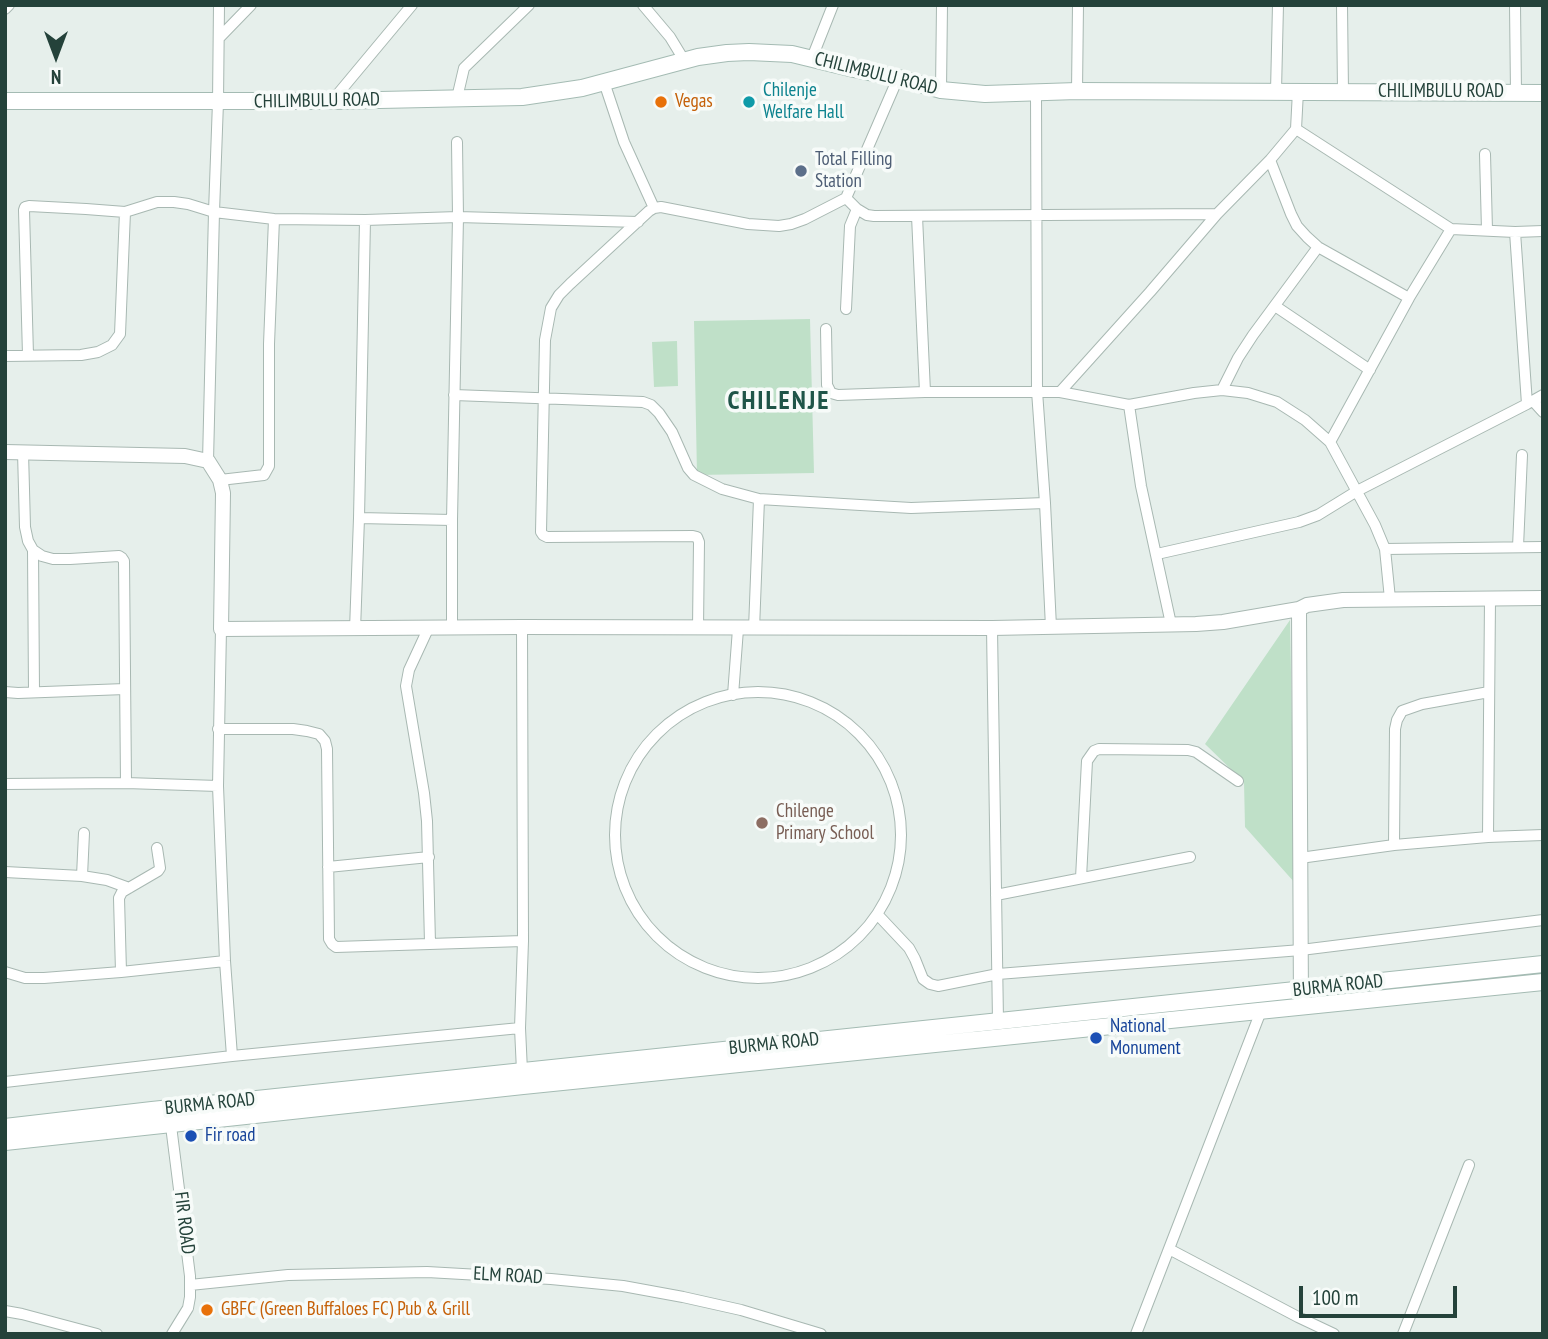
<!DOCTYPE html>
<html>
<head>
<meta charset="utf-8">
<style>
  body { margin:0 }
  #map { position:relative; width:1548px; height:1339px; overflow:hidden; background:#e6efeb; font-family:"PT Sans Narrow",sans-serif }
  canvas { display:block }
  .frame { position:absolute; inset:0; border:7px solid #24423a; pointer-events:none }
  .north { position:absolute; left:21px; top:21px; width:70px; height:70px; -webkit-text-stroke:5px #f7fbf9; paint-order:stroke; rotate:180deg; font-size:19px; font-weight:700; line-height:28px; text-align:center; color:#24423a }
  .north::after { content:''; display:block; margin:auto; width:24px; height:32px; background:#24423a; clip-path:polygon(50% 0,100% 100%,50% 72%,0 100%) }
  .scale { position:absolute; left:1299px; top:1286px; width:158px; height:32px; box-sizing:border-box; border:4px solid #24423a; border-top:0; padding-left:9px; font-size:21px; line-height:24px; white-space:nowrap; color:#24423a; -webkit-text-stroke:5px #f7fbf9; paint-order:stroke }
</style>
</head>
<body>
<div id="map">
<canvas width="1548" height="1339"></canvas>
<div class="frame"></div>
<div class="north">N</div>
<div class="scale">100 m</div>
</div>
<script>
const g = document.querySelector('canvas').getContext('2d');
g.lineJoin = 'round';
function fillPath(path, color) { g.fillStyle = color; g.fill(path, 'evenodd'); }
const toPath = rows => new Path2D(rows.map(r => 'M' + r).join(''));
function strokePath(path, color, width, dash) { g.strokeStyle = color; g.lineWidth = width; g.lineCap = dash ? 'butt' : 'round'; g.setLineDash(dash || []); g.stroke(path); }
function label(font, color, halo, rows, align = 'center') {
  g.font = font + ' "PT Sans Narrow",sans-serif'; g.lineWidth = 7; g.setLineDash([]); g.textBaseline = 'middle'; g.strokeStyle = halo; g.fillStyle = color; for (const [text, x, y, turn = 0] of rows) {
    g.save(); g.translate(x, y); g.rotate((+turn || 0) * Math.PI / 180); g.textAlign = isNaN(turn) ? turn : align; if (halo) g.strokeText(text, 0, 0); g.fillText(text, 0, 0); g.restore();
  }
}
const green = toPath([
  [810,319,814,473,697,475,694,321],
  [677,341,678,386,654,387,652,342],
  [1290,620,1295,883,1245,827,1244,782,1205,744]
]);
const minor = toPath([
  [643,5,670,37,684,60],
  [1342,5,1343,92],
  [1515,5,1516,93],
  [5,9,9,5],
  [219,38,251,5],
  [812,58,833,5],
  [604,82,624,142,654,208],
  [941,90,942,5],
  [1077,91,1078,5],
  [1276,91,1278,5],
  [1036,93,1037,391,1045,503,1051,627],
  [457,98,464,68,529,5],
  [332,101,412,5],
  [1296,129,1451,229,1515,232,1543,231],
  [1485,154,1487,230],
  [1270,160,1291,214,1297,226,1307,237,1318,247,1409,298],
  [846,198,857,209,867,215,874,216,1217,214],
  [917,216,925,392],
  [1515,232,1527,404,1543,395],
  [1275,306,1370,370],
  [846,309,850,226,857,209],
  [826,329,827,385,831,393,838,395,925,392,1060,392,1150,292,1217,214,1270,160,1296,129,1298,91],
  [28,355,24,210,25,207,29,206,86,209,125,212],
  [5,356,81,355,98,352,112,345,120,334,125,212,157,202,174,202,188,204,214,212,274,219,365,220,458,217,638,222],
  [1222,390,1238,358,1253,335,1318,247],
  [1060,392,1129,405,1141,486,1171,624],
  [454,395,643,402,651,405,659,413,672,432,688,468,694,475,722,489,759,499,911,508,1045,503],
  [1533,401,1543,412],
  [1129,405,1194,393,1222,390,1248,393,1277,402,1305,420,1330,442,1375,525,1385,549,1390,599],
  [1330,442,1409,298,1451,229],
  [23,452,25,527,28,541,33,550,42,556,53,559,70,559,119,556,122,558,124,561,126,783],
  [208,461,214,212,218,102,219,5],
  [220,480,264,475,269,466,269,344,274,219],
  [359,518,365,220],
  [1518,547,1522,455],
  [1385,549,1543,547],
  [33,550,34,692],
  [1157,554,1299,522,1318,515,1357,491,1527,404],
  [522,627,523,941,520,1028,522,1071],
  [698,628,699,542,697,537,693,536,547,537,543,535,541,532,545,340,551,308,559,295,570,284,649,211,654,208,661,207,748,224,779,226,791,224,805,219,846,198,898,78],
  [992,628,998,1021],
  [221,629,218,786,225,961,232,1056],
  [428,629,409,670,406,686,424,793,427,821,430,943],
  [452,629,452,520,458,217,457,142],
  [754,629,759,499],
  [355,630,359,518,452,520],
  '615 835a143 143 0 1 1 286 0a143 143 0 1 1-286 0Z',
  [5,692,18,693,125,689],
  [733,695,738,629],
  [218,729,293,729,307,731,319,734,325,741,327,749,329,939,332,944,336,947,523,941],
  [5,784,126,783,218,786],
  [1488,837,1490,599],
  [1394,845,1395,729,1397,720,1402,711,1422,704,1489,692],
  [1300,858,1394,845,1488,837,1543,835],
  [328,867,429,857],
  [5,872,82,876,107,880,129,888],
  [82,876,84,833],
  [1081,878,1087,761,1094,751,1099,749,1188,750,1196,752,1238,781],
  [996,895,1190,857],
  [878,915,909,948,915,959,923,979,930,984,938,986,998,974,1301,950,1543,920],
  [5,972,25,978,44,978,121,972,225,961],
  [121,972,119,898,122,892,158,871,160,868,157,848],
  [5,1082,232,1056,520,1028],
  [170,1118,190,1276,190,1297,188,1308,172,1334],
  [1169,1249,1298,1317,1334,1334],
  [190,1285,288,1275,427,1272,551,1279,623,1286,683,1297,741,1310,821,1334],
  [5,1311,22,1314,97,1334],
  [1136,1334,1261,1011],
  [1403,1334,1469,1165]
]);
const tertiary = toPath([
  [5,452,185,456,208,461,220,480,223,493,221,629,522,627,992,628,1196,624,1223,622,1299,609,1307,605,1343,600,1543,598],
  [1299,609,1301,1006]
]);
const secondary = toPath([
  [5,101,332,101,522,97,582,88,698,57,727,53,749,52,792,54,854,69,898,78,941,90,985,94,1077,91,1543,93],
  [5,1127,152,1110,1543,964],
  [5,1142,523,1086,1543,982]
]);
const markers = [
  [661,102,7,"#e8710a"],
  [749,102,7,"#0f9aa8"],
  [801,171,7,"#5c6f8a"],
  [762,823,7,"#8d6e63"],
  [1096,1038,7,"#1a4fb4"],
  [191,1136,7,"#1a4fb4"],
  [207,1310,7,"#e8710a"]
];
const streetNames = [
  ["CHILIMBULU ROAD",876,74,14],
  ["CHILIMBULU ROAD",1441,92],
  ["CHILIMBULU ROAD",317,101,-1],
  ["BURMA ROAD",1338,986,-6],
  ["BURMA ROAD",774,1044,-6],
  ["BURMA ROAD",210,1104,-6],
  ["FIR ROAD",184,1223,83],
  ["ELM ROAD",508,1276,3]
];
const cultureNames = [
  ["Chilenje",763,91],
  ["Welfare Hall",763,113]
];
const foodNames = [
  ["Vegas",675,102],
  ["GBFC (Green Buffaloes FC) Pub & Grill",221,1310]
];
const serviceNames = [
  ["Total Filling",815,160],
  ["Station",815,182]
];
const educationNames = [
  ["Chilenge",776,812],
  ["Primary School",776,834]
];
const transitNames = [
  ["National",1110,1027],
  ["Monument",1110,1049],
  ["Fir road",205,1136]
];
const districtNames = [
  ["CHILENJE",779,402]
];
fillPath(green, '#bfe0c8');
strokePath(minor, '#a8b8b2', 12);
strokePath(tertiary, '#a8b8b2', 16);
strokePath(secondary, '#a4bbb3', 18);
strokePath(minor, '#fff', 10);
strokePath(tertiary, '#fff', 14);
strokePath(secondary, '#fff', 16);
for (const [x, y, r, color] of markers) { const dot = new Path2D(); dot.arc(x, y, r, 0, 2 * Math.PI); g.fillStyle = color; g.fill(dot); strokePath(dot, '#f7fbf9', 2.5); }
label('19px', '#24423a', '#f7fbf9', streetNames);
label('19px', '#0d838f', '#f7fbf9', cultureNames, 'left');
label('19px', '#c56008', '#f7fbf9', foodNames, 'left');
label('19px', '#4e5e75', '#f7fbf9', serviceNames, 'left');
label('19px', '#785e54', '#f7fbf9', educationNames, 'left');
label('19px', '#164399', '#f7fbf9', transitNames, 'left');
g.letterSpacing = '2px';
label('bold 26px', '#1f5548', '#f7fbf9', districtNames);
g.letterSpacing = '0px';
</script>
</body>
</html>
